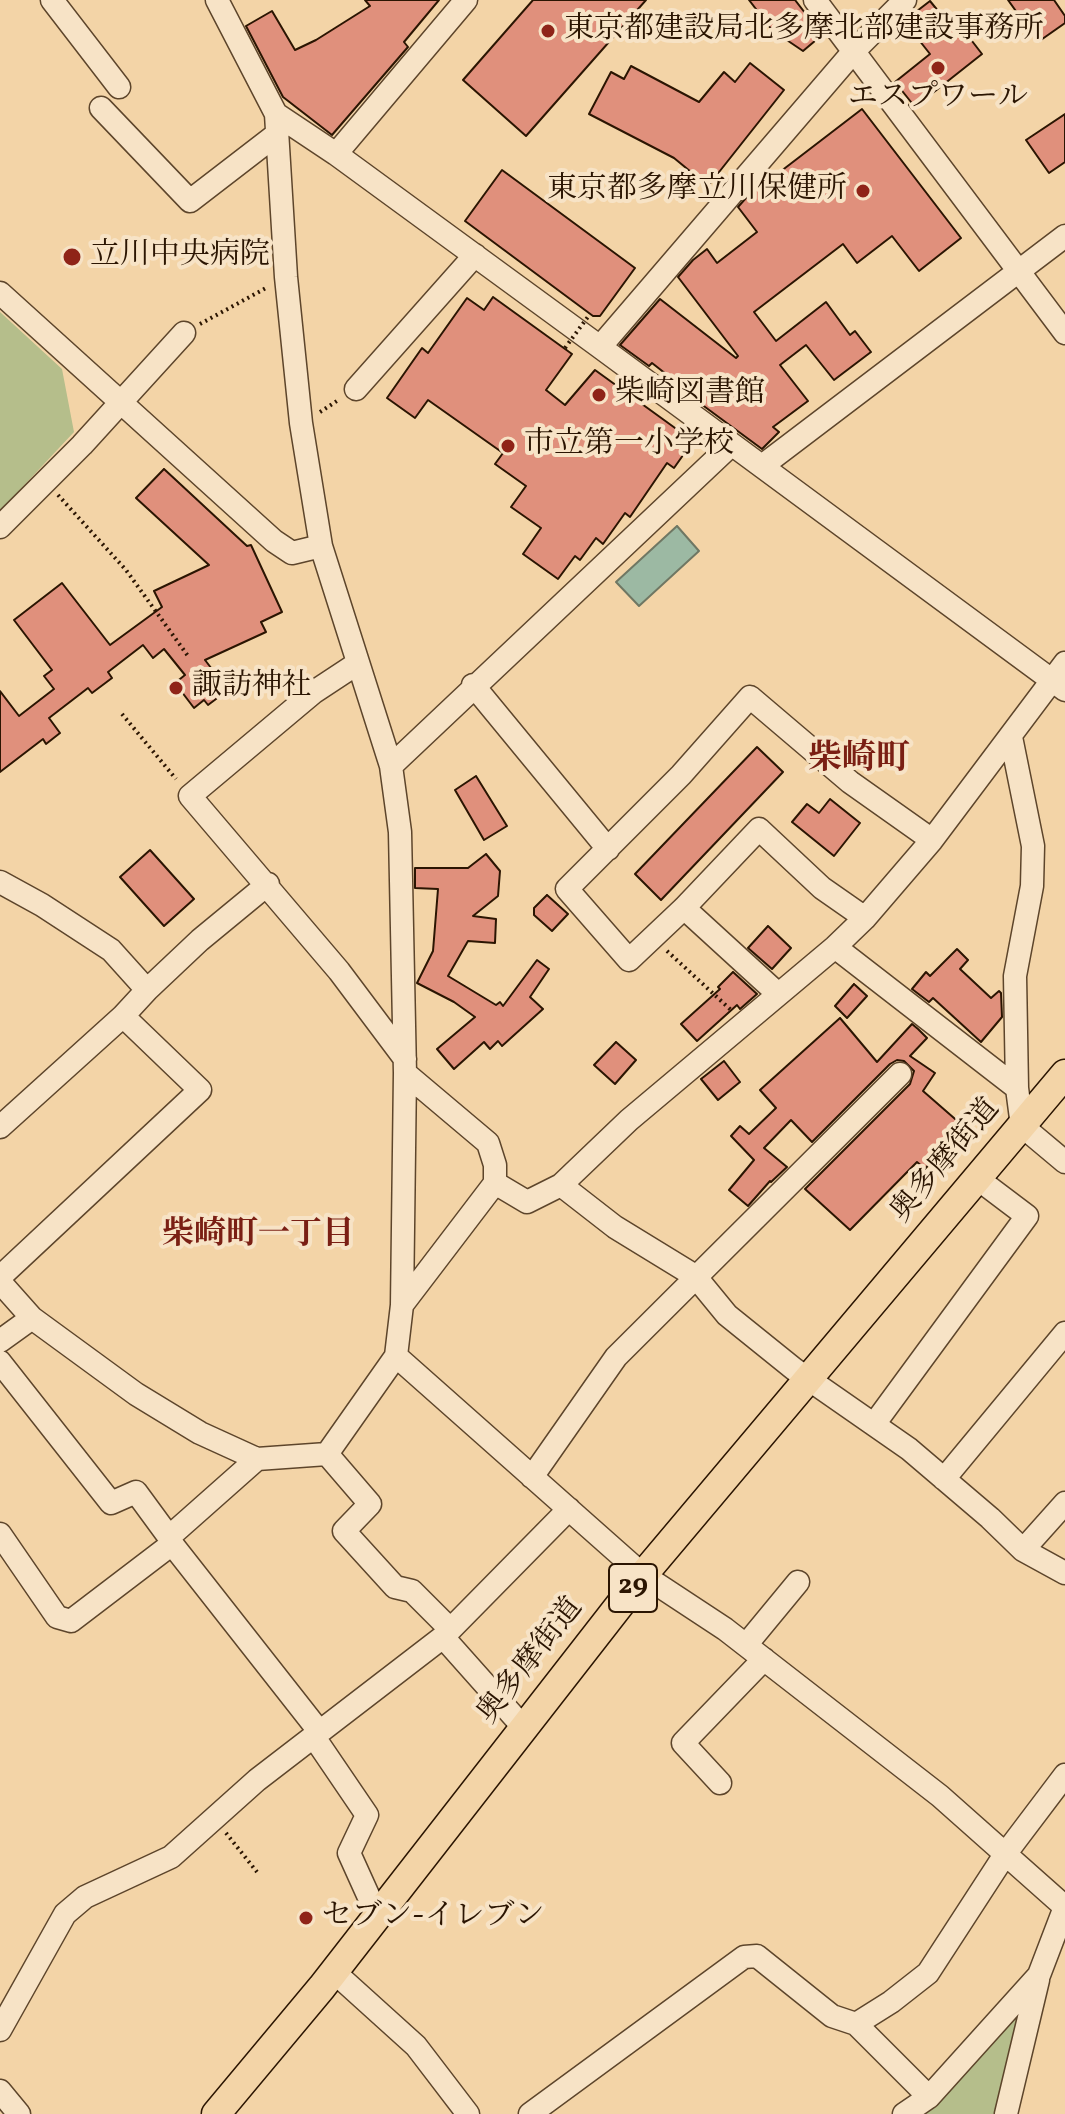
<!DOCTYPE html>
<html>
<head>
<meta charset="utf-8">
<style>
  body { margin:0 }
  canvas { display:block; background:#f3d4a7 }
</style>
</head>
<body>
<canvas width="1065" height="2114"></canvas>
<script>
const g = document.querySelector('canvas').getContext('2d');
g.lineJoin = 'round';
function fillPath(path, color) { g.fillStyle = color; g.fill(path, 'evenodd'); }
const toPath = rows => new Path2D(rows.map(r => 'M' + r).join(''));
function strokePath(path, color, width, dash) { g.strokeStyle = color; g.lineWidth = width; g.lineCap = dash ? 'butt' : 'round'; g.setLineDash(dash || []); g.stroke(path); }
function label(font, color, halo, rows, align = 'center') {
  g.font = font + ' Vollkorn,"Noto Serif JP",serif'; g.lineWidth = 8; g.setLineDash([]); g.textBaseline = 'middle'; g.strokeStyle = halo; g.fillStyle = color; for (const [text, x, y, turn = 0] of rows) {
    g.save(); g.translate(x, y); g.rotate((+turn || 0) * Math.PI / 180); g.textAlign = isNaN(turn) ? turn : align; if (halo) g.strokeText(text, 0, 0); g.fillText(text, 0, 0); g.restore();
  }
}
const green = toPath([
  [0,312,62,369,74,432,0,511],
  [1029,2000,999,2114,919,2114]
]);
const water = toPath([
  [677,526,699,551,639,606,616,582,677,526]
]);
const building = toPath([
  [365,0,439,0,404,42,408,47,332,135,283,97,246,26,272,11,295,50,316,40,370,6,365,0],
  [533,0,646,0,526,136,463,80,533,0],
  [749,0,795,0,822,35,803,51,772,30,749,0],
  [1008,0,1054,0,1065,16,1065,23,1038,42,1008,0],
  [930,1,956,33,962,28,982,54,915,107,895,82,930,54,904,21,930,1],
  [750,63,784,90,708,186,674,158,589,114,611,72,624,79,631,66,699,102,724,72,735,82,750,63],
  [862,109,961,238,919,271,892,236,857,263,843,244,754,312,776,341,826,302,850,335,855,331,871,352,834,380,806,345,780,365,808,401,773,427,779,432,762,449,678,387,680,385,652,363,649,366,620,345,660,299,736,358,738,356,678,277,693,260,707,249,717,263,757,232,738,207,746,198,862,109],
  [1065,114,1065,162,1049,173,1026,140,1065,114],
  [502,170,635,268,600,316,593,316,465,221,502,170],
  [493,297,572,354,546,390,565,405,595,370,693,441,674,468,667,463,630,517,625,513,603,544,596,538,580,560,575,556,558,579,523,554,541,528,511,507,526,486,495,464,503,453,428,400,415,418,387,398,422,348,428,353,467,298,484,310,493,297],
  [164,469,247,546,251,545,282,612,261,622,266,632,205,660,228,690,208,705,204,700,194,708,175,683,185,675,164,649,153,658,143,645,108,672,112,678,92,693,88,688,49,718,60,733,46,744,43,739,0,772,0,691,19,716,54,689,44,676,52,670,14,620,62,583,110,645,162,607,154,591,209,565,136,498,164,469],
  [757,747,783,772,661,900,635,874,757,747],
  [476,776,507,826,484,840,455,790,476,776],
  [830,799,860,823,834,856,792,822,807,804,819,813,830,799],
  [150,850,194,899,164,926,120,877,150,850],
  [486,854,500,871,498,896,473,916,496,919,495,943,468,941,448,976,496,1005,500,1002,503,1006,537,960,549,969,530,997,543,1009,502,1046,498,1041,490,1049,484,1042,454,1069,437,1049,475,1017,454,1002,417,983,433,951,438,889,415,888,415,868,468,868,486,854],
  [547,895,568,914,552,931,534,915,534,908,547,895],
  [768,926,791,948,772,969,748,948,768,926],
  [957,949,968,960,960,969,991,998,999,991,1001,993,1002,1017,981,1042,933,998,929,1002,912,989,926,972,930,976,957,949],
  [733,972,757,994,740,1009,737,1005,697,1041,681,1024,720,989,718,987,733,972],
  [854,984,867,996,847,1018,835,1006,854,984],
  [840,1018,877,1062,912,1024,918,1029,927,1038,910,1056,935,1073,923,1091,962,1125,925,1169,917,1162,850,1230,805,1189,910,1084,914,1071,904,1061,897,1060,890,1064,812,1142,791,1120,764,1148,787,1167,771,1182,770,1181,748,1206,729,1190,754,1160,731,1136,740,1126,749,1134,776,1108,760,1090,840,1018],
  [616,1042,636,1060,615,1084,594,1065,616,1042],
  [724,1061,740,1082,718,1100,701,1079,724,1061]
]);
const path = toPath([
  [200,324,266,288],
  [320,412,340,399],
  [58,495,126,570,188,656],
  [122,714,176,779],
  [667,951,731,1010],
  [226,1833,257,1872]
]);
const minor = toPath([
  [52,0,119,87],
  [217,0,276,114,286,277,301,423,321,546,391,766,400,832,405,1073,402,1305,396,1356,643,1575,725,1629,940,1796,1065,1907],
  [815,0,1065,333],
  [101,108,190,201,277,134],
  [276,114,336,154,600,347,1065,690],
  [336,154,466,0],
  [0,293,274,541,292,553,321,546],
  [600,347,854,51,905,0],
  [356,389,475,255],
  [762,466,1065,236],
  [0,527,82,445,184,333],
  [358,663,314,692,190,796,339,971,405,1059],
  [473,685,608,849],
  [1011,737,1033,846,1032,886,1015,976,1017,1088,1022,1126,1065,1162],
  [391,766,731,445],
  [0,882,42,905,111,950,147,990,123,1016],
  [684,908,777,993],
  [865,918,822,888,759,829,684,908,629,960,567,889,681,775,750,697,850,782,932,840],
  [835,947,1017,1088],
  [147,990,200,940,268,884],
  [405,1073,488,1143,495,1165,495,1183,527,1202,561,1185,629,1120,835,947,865,918,932,840,1065,663],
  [0,1127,123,1016,200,1090,0,1277],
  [561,1185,615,1227,695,1276,727,1315,794,1369,909,1449,990,1518,1023,1550,1065,1573],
  [0,1282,32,1318],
  [402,1305,495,1183],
  [0,1341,32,1318,136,1394,200,1433,257,1459],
  [0,1362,111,1503,136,1492,169,1537],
  [875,1423,1027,1216,978,1179],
  [327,1454,370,1504,344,1531,395,1587,412,1591,450,1629],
  [532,1477,616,1357,900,1074],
  [944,1479,1065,1333],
  [0,1534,57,1617,71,1621,172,1544,169,1537,257,1459,327,1454,396,1356],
  [172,1544,315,1726,316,1740,367,1815,349,1853,377,1915],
  [1023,1550,1065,1503],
  [443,1637,524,1728],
  [746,1645,798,1582],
  [720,1783,683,1743,764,1659],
  [333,1971,416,2046,468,2114],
  [856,2024,929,2097],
  [0,2030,65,1914,85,1897,171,1857,257,1780,443,1637,569,1509],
  [0,2091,19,2114],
  [530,2114,744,1957,757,1956,832,2016,856,2024,891,2002,928,1973,1006,1853,1065,1775],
  [904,2114,929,2097,1039,1975,1065,1907],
  [1006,2114,1038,1980]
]);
const major = toPath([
  [216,2114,322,1987,643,1575,1065,1074]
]);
const pathBridge = toPath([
  [565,348,590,314]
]);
const markers = [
  [548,31,8,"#8f2418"],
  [938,68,8,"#8f2418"],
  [863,191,8,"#8f2418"],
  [72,257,10,"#8f2418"],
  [599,395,8,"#8f2418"],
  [508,446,8,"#8f2418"],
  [176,688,8,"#8f2418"],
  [306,1918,8,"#8f2418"]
];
const shields = [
  [633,1588,48]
];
const shieldNames = [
  ["29",633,1588]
];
const poiNames = [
  ["東京都建設局北多摩北部建設事務所",564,31],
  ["エスプワール",938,99,"center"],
  ["東京都多摩立川保健所",847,191,"right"],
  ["立川中央病院",90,257],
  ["柴崎図書館",615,395],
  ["市立第一小学校",524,446],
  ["諏訪神社",192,688],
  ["セブン-イレブン",322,1918]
];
const streetNames = [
  ["奥多摩街道",947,1162,-50],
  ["奥多摩街道",532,1662,-52]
];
const neighbourhoodNames = [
  ["柴崎町一丁目",258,1237]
];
const quarterNames = [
  ["柴崎町",859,762]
];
fillPath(green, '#b5be8b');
fillPath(water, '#9cb9a3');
strokePath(water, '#6f7763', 2);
fillPath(building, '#e0907c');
strokePath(building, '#2b1502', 2);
strokePath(minor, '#5d452b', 25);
strokePath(major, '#2b1502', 31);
strokePath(path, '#2b1502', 4, [2, 4]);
strokePath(minor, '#f7e3c6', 22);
strokePath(major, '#f3d4a7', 28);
strokePath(pathBridge, '#2b1502', 4, [2, 4]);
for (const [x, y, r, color] of markers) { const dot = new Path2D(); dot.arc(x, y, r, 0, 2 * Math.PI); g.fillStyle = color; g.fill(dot); strokePath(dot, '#f7e3c6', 3); }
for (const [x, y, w] of shields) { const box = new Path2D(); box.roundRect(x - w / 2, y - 24, w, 48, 6); g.fillStyle = '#f7e3c6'; g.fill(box); strokePath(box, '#2b1502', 2); }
label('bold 28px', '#2b1502', null, shieldNames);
label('30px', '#2b1502', '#f7e3c6', poiNames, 'left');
label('30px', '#2b1502', '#f7e3c6', streetNames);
label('bold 32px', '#7a1f14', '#f7e3c6', neighbourhoodNames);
label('bold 34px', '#7a1f14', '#f7e3c6', quarterNames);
</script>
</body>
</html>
